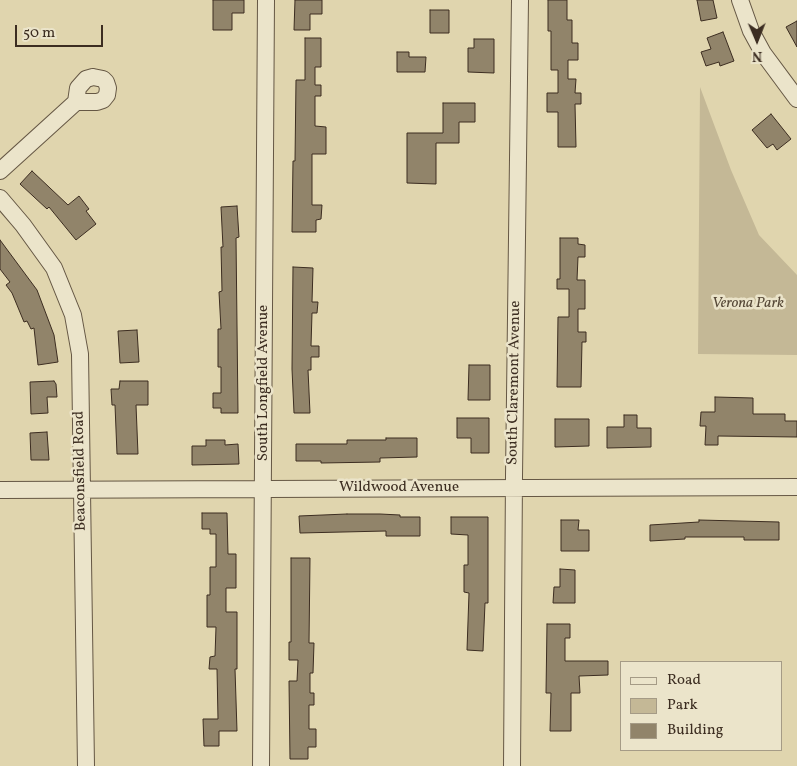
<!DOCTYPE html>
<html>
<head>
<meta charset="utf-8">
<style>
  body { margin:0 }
  #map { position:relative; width:797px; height:766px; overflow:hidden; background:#e0d5ae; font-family:Vollkorn,serif }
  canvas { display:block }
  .legend { position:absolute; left:620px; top:661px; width:162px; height:90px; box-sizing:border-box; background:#ebe4ca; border:1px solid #a59b86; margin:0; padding:6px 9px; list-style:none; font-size:15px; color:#3c2d21 }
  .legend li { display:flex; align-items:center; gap:10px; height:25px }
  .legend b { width:25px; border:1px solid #a59b86 }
  .north { position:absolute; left:732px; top:15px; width:50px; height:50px; -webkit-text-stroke:4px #ebe4ca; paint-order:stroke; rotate:179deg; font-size:14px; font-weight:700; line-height:20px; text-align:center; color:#3c2d21 }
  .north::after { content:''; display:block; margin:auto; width:18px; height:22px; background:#3c2d21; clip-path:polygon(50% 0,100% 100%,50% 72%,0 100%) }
  .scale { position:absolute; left:15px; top:25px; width:88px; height:22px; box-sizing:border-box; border:2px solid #3c2d21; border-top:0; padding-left:6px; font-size:15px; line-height:18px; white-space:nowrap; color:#3c2d21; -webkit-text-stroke:4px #ebe4ca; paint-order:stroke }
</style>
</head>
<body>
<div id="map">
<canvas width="797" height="766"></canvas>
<ul class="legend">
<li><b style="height:6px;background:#ebe4ca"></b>Road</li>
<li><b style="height:14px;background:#c4b896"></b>Park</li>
<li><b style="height:14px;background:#91846a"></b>Building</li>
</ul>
<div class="north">N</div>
<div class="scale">50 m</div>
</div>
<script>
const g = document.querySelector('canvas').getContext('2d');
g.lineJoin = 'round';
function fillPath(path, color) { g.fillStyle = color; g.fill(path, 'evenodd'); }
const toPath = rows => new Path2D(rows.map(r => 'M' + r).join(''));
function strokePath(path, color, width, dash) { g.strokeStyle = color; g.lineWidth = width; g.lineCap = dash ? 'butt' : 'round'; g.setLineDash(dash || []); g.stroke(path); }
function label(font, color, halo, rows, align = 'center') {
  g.font = font + ' Vollkorn,serif'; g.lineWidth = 5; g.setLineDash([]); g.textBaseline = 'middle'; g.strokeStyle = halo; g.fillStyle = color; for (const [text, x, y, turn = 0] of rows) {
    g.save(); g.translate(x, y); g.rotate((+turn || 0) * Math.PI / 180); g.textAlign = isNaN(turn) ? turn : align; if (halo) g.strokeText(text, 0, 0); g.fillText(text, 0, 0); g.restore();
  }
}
const green = toPath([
  [700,87,731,170,759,235,797,275,797,355,698,354]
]);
const building = toPath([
  [213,0,244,0,244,13,232,13,232,30,213,30,213,0],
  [295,0,322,0,322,14,310,14,310,30,294,30,295,0],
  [548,0,567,0,567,20,572,20,572,43,578,43,578,60,568,60,568,79,576,79,575,93,581,93,581,104,575,104,576,147,558,147,558,112,547,112,547,93,558,93,558,70,551,70,551,31,548,31,548,0],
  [697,0,713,0,717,18,701,21,697,0],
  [430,10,449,10,449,33,430,33,430,10],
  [797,21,797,47,786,27,797,21],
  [723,32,734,61,720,66,719,62,706,66,701,52,711,49,707,38,723,32],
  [305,38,321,38,321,67,315,67,315,85,321,85,321,96,315,96,315,126,326,127,326,154,312,154,312,205,322,205,321,219,316,220,316,232,292,232,293,161,295,161,296,80,305,80,305,38],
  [474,39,494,39,494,73,468,72,468,48,474,48,474,39],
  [397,52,409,52,409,57,426,57,425,72,397,72,397,52],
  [443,103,475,103,475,122,459,122,459,143,436,143,436,184,407,183,407,133,443,133,443,103],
  [771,114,791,139,777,150,773,144,767,148,752,130,771,114],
  [32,171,68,205,79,196,89,209,86,211,96,224,76,240,49,207,47,209,20,184,32,171],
  [237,206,239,237,236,238,238,413,221,413,221,408,213,408,213,393,221,393,221,367,218,367,218,329,221,329,219,292,222,291,221,247,223,247,221,207,237,206],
  [560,238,578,238,578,244,585,245,585,257,578,257,577,280,585,280,585,309,578,309,578,332,586,332,586,342,582,342,581,387,557,387,558,317,569,317,569,289,557,289,557,279,560,279,560,238],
  [0,240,37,290,54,335,58,362,38,365,34,328,31,329,27,321,24,322,12,293,6,285,10,282,0,269,0,240],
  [293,267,313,268,312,302,318,302,317,313,312,313,311,346,319,346,319,357,311,357,311,370,308,370,310,413,294,413,292,369,293,267],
  [137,330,139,362,120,363,118,331,137,330],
  [469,365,490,365,490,400,468,400,469,365],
  [54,381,56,384,57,397,47,397,48,413,31,414,30,382,54,381],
  [120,381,148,381,148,405,136,405,138,454,117,454,115,405,112,405,111,389,119,389,120,381],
  [715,397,753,398,753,414,785,414,785,421,797,421,797,437,718,436,718,445,705,445,706,426,700,426,701,412,715,412,715,397],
  [624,415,637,415,637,428,651,428,651,447,607,448,607,427,624,427,624,415],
  [457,418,489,418,489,453,471,453,471,438,457,438,457,418],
  [555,419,589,419,589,446,555,447,555,419],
  [47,432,49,460,31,460,30,433,47,432],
  [386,438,417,438,417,457,380,458,380,462,321,463,321,461,296,461,296,444,347,444,347,440,386,440,386,438],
  [206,440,225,440,225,445,238,444,239,464,192,465,192,446,206,446,206,440],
  [202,513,227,513,228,554,236,554,236,588,226,588,226,612,237,612,237,669,235,669,237,731,219,731,219,746,204,746,203,719,218,719,217,669,209,669,210,657,215,656,216,627,207,627,207,595,210,595,210,567,216,567,216,534,210,534,210,529,202,529,202,513],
  [347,514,380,514,400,515,400,517,420,517,420,536,386,536,386,531,300,533,299,516,347,514],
  [451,517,488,517,488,603,485,603,483,651,467,650,469,593,464,592,464,565,468,565,468,535,451,534,451,517],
  [561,520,579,520,578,530,589,530,589,551,561,551,561,520],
  [699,520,779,522,779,540,744,540,744,537,685,537,685,539,650,541,650,525,699,522,699,520],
  [291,558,310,558,309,643,314,643,313,673,310,673,310,693,314,693,314,705,309,705,309,729,316,729,316,747,308,747,308,759,290,759,289,681,297,681,298,660,289,660,289,642,291,642,291,558],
  [560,569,575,570,575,603,553,603,554,587,560,587,560,569],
  [547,624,570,624,570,638,565,638,565,661,608,661,608,675,579,676,580,693,571,693,571,731,550,731,551,693,546,693,547,624]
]);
const minor = toPath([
  [740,0,751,31,763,53,797,99],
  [93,77,103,79,106,82,108,88,107,95,103,100,97,102,76,102,78,88,86,79,93,77],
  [0,171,76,102],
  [0,198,23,225,54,268,73,315,80,354,86,766],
  [0,490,797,487],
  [261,766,266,0],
  [512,766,514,476,520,0]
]);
const parkNames = [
  ["Verona Park",748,304]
];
const streetNames = [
  ["South Longfield Avenue",264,383,-90],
  ["South Claremont Avenue",515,383,-89],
  ["Beaconsfield Road",81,471,-91],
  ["Wildwood Avenue",399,488]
];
fillPath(green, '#c4b896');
fillPath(building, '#91846a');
strokePath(building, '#3c2d21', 1);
strokePath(minor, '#655744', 18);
strokePath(minor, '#ebe4ca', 16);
label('italic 15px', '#574938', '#ebe4ca', parkNames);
label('15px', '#3c2d21', '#ebe4ca', streetNames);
</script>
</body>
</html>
